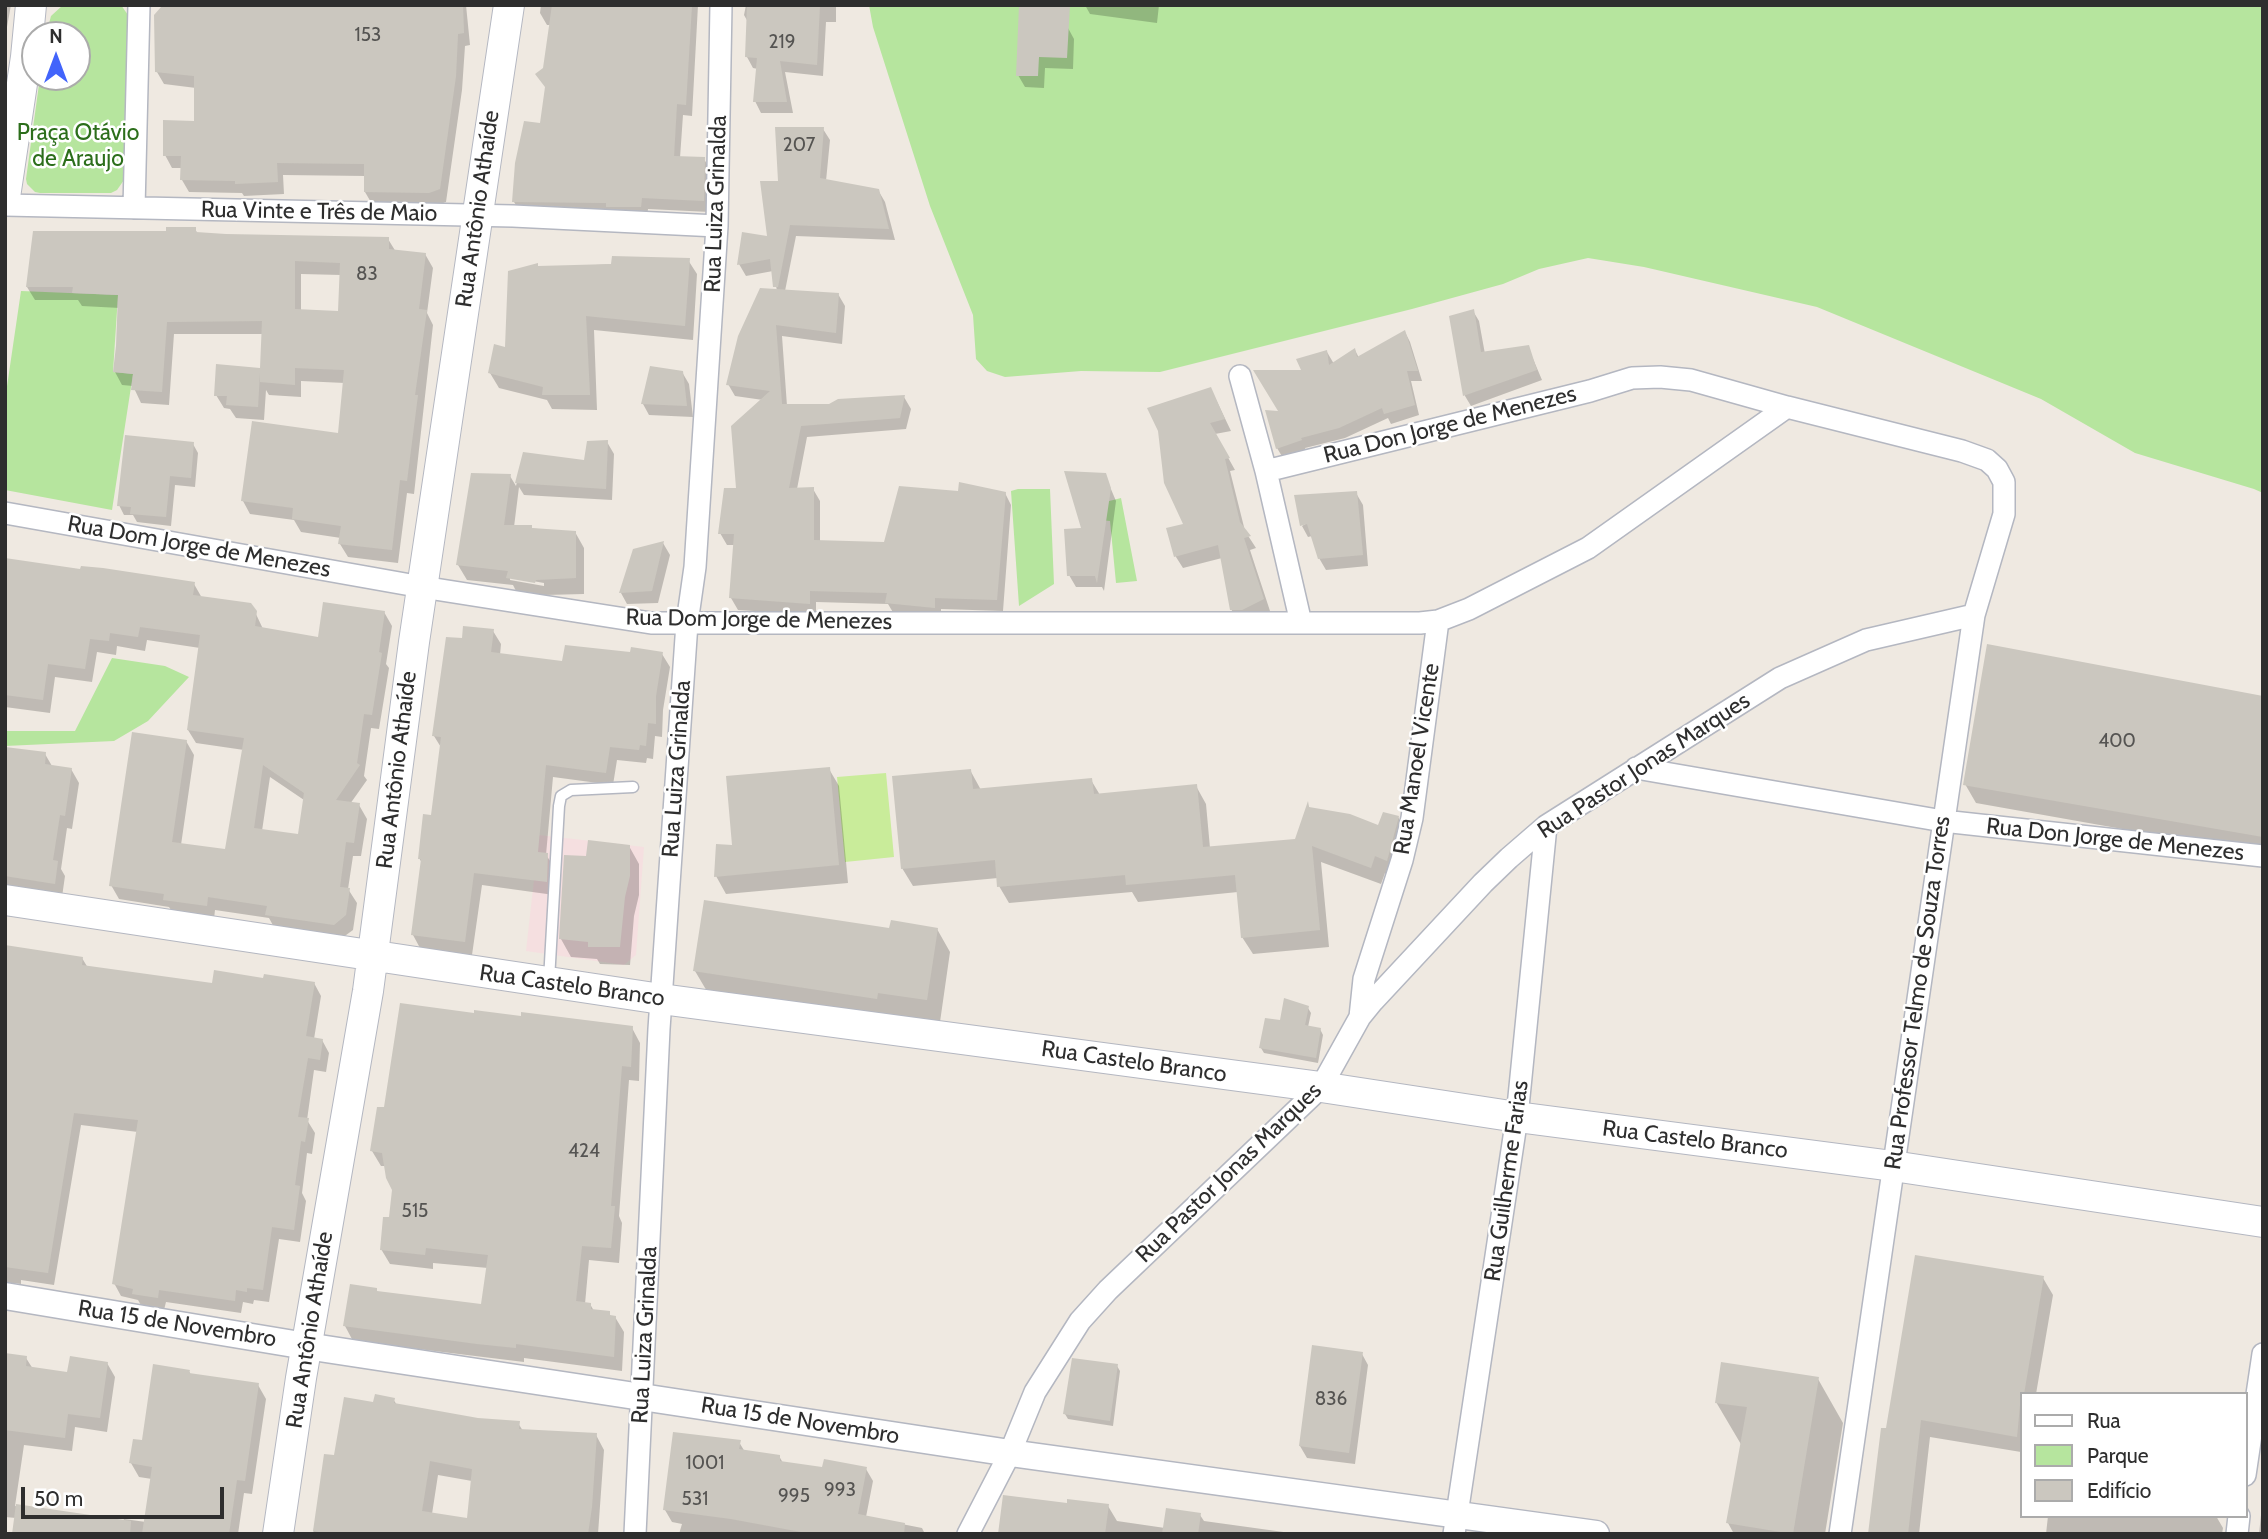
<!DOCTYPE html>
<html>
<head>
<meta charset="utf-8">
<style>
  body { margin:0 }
  #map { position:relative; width:2268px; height:1539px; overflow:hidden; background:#efe9e1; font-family:Cabin,sans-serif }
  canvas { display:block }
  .frame { position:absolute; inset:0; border:7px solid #2e2e2e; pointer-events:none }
  .legend { position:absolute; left:2020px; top:1392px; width:228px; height:126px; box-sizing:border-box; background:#fff; border:2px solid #ababab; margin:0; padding:9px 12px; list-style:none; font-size:21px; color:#2e2e2e }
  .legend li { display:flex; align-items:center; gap:14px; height:35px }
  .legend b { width:35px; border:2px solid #ababab }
  .north { position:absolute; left:21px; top:21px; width:70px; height:70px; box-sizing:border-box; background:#fff; border:2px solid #ababab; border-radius:50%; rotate:0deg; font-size:19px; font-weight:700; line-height:28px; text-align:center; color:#2e2e2e }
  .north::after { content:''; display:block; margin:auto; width:24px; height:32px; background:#4264fb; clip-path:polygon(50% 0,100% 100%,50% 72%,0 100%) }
  .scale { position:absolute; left:21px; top:1487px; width:203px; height:32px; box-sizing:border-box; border:4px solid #2e2e2e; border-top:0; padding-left:9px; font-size:21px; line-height:24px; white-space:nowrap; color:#2e2e2e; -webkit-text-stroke:5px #fff; paint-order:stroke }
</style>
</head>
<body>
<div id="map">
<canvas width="2268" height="1539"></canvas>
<div class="frame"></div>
<ul class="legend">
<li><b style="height:9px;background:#fff"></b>Rua</li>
<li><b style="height:19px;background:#b6e59e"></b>Parque</li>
<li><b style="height:19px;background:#cbc7bf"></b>Edifício</li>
</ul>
<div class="north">N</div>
<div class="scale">50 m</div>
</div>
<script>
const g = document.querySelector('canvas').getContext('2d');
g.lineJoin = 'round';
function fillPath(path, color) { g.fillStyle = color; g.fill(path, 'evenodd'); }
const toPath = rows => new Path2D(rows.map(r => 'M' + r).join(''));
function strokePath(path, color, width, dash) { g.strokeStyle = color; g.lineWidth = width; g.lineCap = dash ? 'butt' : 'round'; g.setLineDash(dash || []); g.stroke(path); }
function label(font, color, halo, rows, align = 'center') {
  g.font = font + ' Cabin,sans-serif'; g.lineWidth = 5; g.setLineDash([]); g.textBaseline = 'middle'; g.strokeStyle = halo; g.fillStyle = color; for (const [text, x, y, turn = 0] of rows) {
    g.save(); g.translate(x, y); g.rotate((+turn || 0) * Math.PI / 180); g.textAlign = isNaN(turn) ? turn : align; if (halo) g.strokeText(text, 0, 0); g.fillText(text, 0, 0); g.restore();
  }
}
const medical = toPath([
  [539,835,644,847,636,955,624,965,526,951]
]);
const green = toPath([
  [63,5,121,5,128,15,124,180,117,190,111,193,40,193,35,192,27,184,26,179,40,77,77,77,77,35,46,35,51,16],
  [869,5,2263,5,2263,493,2254,489,2135,453,2041,399,1817,307,1644,267,1588,258,1539,269,1503,284,1412,309,1160,372,1081,371,1005,377,987,371,976,359,973,315,930,206,873,27],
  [21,291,118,295,113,372,133,374,112,510,5,490,5,400],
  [1018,489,1050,489,1054,584,1019,606,1011,491],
  [1121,498,1137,581,1116,583,1110,521,1078,518,1078,509],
  [112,658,165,666,189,677,148,721,114,741,5,746,5,731,75,731]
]);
const pitch = toPath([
  [886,773,894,857,845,862,837,777]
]);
const shadow = toPath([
  [5,5,11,5,5,38],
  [239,5,466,5,470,45,465,46,462,90,446,202,437,205,372,204,365,192,366,176,283,175,284,194,244,196,242,193,189,192,182,180,182,168,172,168,165,155,196,122,196,88,164,84,157,72],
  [541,5,698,5,692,116,683,115,680,158,704,159,711,171,710,212,648,209,647,218,521,213,514,202,541,125,546,89,545,69,551,25,547,25,540,13],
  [746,5,836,5,836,22,826,22,823,76,785,72,793,113,761,113,755,101,758,69,753,68,747,57,748,22,744,15],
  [1085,5,1159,5,1157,23,1090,14],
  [1068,28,1074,39,1073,69,1045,68,1044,88,1025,87,1018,75],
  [823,129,830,140,826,181,878,190,885,202,895,240,796,236,785,291,838,294,845,306,842,344,782,336,787,406,830,406,904,397,911,409,906,429,807,437,797,489,813,489,820,501,820,542,885,544,959,493,1005,493,1011,505,1003,611,941,609,941,619,894,614,888,604,816,602,816,615,738,610,731,598,735,545,727,545,720,533,738,490,763,400,735,396,728,384,777,291,773,271,746,276,739,264,769,238,780,183],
  [195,229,198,234,388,239,396,252,425,254,433,268,427,313,433,325,414,494,407,493,398,563,348,557,340,544,341,538,301,532,294,520,250,514,243,501,340,435,345,383,301,381,301,397,269,395,266,390,264,420,236,418,230,409,224,408,216,395,262,369,263,334,174,334,169,405,141,403,133,386,122,385,115,372,120,308,82,306,78,300,35,300,27,287,168,233],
  [301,274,341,275,339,313,301,311],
  [688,260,697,274,693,340,594,330,597,410,552,409,547,400,499,388,490,373,507,349,539,268],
  [1473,311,1479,321,1485,354,1528,347,1542,380,1471,406,1465,396,1451,317],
  [1405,332,1410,342,1422,381,1411,381,1419,415,1391,424,1388,418,1345,438,1305,448,1306,451,1283,458,1277,448,1281,413,1304,372,1327,352,1334,364,1355,350,1359,358],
  [682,372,689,384,693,417,649,415,643,404],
  [1211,389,1231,431,1215,434,1235,470,1230,471,1245,531,1256,548,1250,550,1270,611,1249,621,1238,621,1231,609,1222,558,1183,568,1176,557,1168,529,1185,525],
  [607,442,614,454,612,500,524,495,519,487,514,527,575,532,584,548,584,594,545,595,544,598,517,593,513,585,467,580,458,565,510,476,516,486,524,454,586,462],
  [510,577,544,583,544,586,510,580],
  [193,444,198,453,195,487,175,485,171,526,137,522,133,515,124,515,119,505],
  [1105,475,1116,501,1104,591,1102,587,1076,587,1069,575,1083,530],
  [1356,493,1363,505,1368,566,1326,570,1319,558,1312,536,1308,537,1302,526],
  [663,543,670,555,658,603,627,604,621,593,635,551],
  [5,560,194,584,202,598,255,612,263,629,320,639,384,612,392,626,386,664,389,668,379,729,371,728,364,776,367,780,350,804,359,805,367,819,361,856,353,856,348,889,357,903,353,930,342,938,275,929,269,918,215,910,214,919,173,913,169,907,119,899,111,885,186,741,194,755,181,845,227,851,244,750,196,743,188,730,200,648,147,640,145,651,117,646,116,655,97,652,92,682,55,677,50,713,5,707],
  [270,777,304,800,299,836,262,831],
  [493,631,501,644,500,655,563,663,631,654,662,654,670,667,663,710,662,737,655,736,653,759,647,758,646,763,617,760,613,785,553,777,546,855,555,868,554,895,482,885,472,955,420,948,413,935,422,863,419,858,433,817,442,749,434,736,463,640],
  [2263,698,2263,854,1976,803,1965,784],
  [5,749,45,754,52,766,71,769,79,783,72,829,67,828,61,869,65,876,62,897,5,895],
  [829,769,839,786,848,883,726,894,716,876,734,847],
  [970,770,981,790,1091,780,1100,795,1196,786,1206,804,1210,848,1296,840,1308,805,1310,809,1379,827,1398,817,1408,834,1396,877,1385,873,1381,884,1321,862,1329,947,1253,954,1242,937,1238,892,1138,902,1132,892,1009,903,999,886,998,878,913,886,902,868],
  [629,846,639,864,639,895,634,916,630,965,600,964,597,959,571,957,561,939,588,858],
  [937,929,950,952,940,1022,708,993,695,971,891,930],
  [5,946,82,958,88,968,214,985,265,980,314,983,321,996,314,1039,322,1040,329,1053,326,1072,314,1070,307,1120,315,1133,312,1154,307,1153,302,1193,306,1201,300,1242,279,1239,269,1302,254,1300,253,1304,243,1302,241,1313,166,1302,164,1310,142,1307,138,1300,121,1296,114,1283,138,1132,81,1125,54,1285,21,1280,21,1284,14,1283,14,1289,5,1288],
  [1308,1008,1311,1013,1308,1027,1320,1029,1323,1035,1318,1063,1264,1053,1261,1048],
  [476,1015,632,1028,640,1043,639,1081,629,1080,619,1216,622,1223,619,1263,589,1260,585,1304,590,1304,594,1311,609,1313,611,1317,615,1317,624,1332,622,1371,524,1358,524,1362,353,1341,345,1326,378,1293,483,1306,488,1268,433,1263,433,1269,390,1264,381,1249,390,1219,393,1190,386,1166,381,1166,372,1151,385,1109],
  [2043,1278,2053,1295,2036,1394,2021,1394,2021,1452,1930,1437,1919,1534,1870,1534,1887,1430],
  [1362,1354,1368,1365,1355,1464,1307,1458,1300,1446],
  [5,1355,26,1358,33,1369,69,1374,107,1363,115,1377,107,1432,75,1427,72,1451,24,1445,15,1506,123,1521,124,1519,146,1522,152,1479,139,1477,131,1463,189,1371,191,1375,258,1385,266,1399,252,1494,244,1493,238,1534,13,1534,16,1518,5,1517],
  [1117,1366,1120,1371,1113,1426,1068,1419,1065,1414],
  [1818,1379,1843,1423,1825,1534,1734,1534,1728,1523,1742,1446,1716,1402],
  [393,1399,397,1405,478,1419,518,1423,523,1431,596,1435,604,1450,598,1534,313,1534,326,1456,336,1457,375,1404],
  [438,1475,472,1481,469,1520,432,1514],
  [739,1442,745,1452,779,1456,783,1463,824,1469,866,1469,873,1481,866,1517,922,1528,925,1534,679,1534,682,1524,672,1522,665,1510],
  [2263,1496,2263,1534,2259,1534],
  [1068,1505,1108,1506,1117,1521,1165,1528,1200,1515,1204,1521,1298,1534,1000,1534],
  [2048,1516,2216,1516,2223,1528,2222,1534,2046,1534]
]);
const building = toPath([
  [192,5,463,5,464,33,458,34,456,76,440,189,429,193,364,192,364,164,277,163,278,182,235,184,235,181,180,180,181,156,163,156,163,120,194,121,194,76,155,72,154,15,161,7],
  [552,5,692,5,686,105,677,104,674,156,705,157,704,201,642,198,641,207,606,207,606,203,512,202,515,163,524,121,540,123,545,87,535,74,543,68],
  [747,5,820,5,817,65,780,61,787,102,753,102,757,58,745,57],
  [1019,5,1070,5,1067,58,1039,57,1038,76,1016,76],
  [775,127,824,127,820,178,879,189,889,229,790,225,778,287,773,287,770,259,737,265,742,232,767,236,760,181,778,181],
  [166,227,196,227,196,232,226,234,389,237,389,249,426,253,419,309,427,310,415,395,418,395,407,481,400,480,392,550,338,544,341,526,292,519,293,508,241,501,252,421,338,433,344,370,295,368,295,385,260,382,260,372,258,407,226,405,227,396,214,396,216,364,260,368,262,321,167,322,162,392,131,390,133,374,113,372,116,346,118,295,72,293,73,287,26,287,33,231,166,231],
  [295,261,340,263,338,311,295,309],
  [612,256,690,258,685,326,586,316,590,395,542,395,543,387,488,373,494,344,505,347,508,271,538,263,538,266,611,264],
  [760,288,839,293,836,333,776,325,782,404,829,404,838,399,905,395,900,418,801,426,789,488,814,487,814,540,884,542,899,486,958,491,959,482,1006,492,997,600,935,598,935,608,885,603,887,593,810,591,810,604,729,598,734,534,718,534,724,488,736,488,731,426,770,391,726,385,738,336],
  [1474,309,1481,352,1529,345,1537,370,1463,396,1449,316],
  [1405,330,1418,371,1407,371,1415,405,1384,414,1382,408,1339,428,1301,438,1302,440,1276,449,1265,410,1278,411,1253,370,1301,370,1296,359,1327,350,1329,365,1355,348,1357,357],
  [650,366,683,371,687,406,641,404],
  [1211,387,1225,419,1210,423,1230,458,1225,459,1240,522,1251,536,1244,538,1264,599,1242,610,1230,610,1218,545,1174,557,1166,528,1183,524,1164,483,1158,431,1147,408],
  [125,435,194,442,191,478,170,476,166,517,130,514,131,507,117,506],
  [608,440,606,489,515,483,523,452,584,460,587,441],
  [1064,471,1106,473,1111,488,1097,583,1095,576,1067,576,1064,529,1081,528],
  [471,473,511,474,504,525,532,525,532,528,576,531,576,578,536,580,535,583,506,578,508,571,456,565],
  [1357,491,1363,555,1318,559,1307,524,1300,526,1294,495],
  [664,541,652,591,619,593,633,549],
  [5,558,80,569,81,566,103,568,195,582,193,595,251,603,257,611,255,626,318,637,323,602,385,611,379,652,382,653,372,715,364,714,357,763,360,765,336,800,360,803,354,843,346,842,340,887,350,888,346,915,334,925,265,915,267,906,208,897,207,906,163,900,164,894,109,886,132,732,187,740,172,842,225,849,244,738,187,730,200,635,140,627,138,637,110,633,109,641,90,639,85,669,48,664,43,700,5,695],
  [263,765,304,793,298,834,254,828],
  [463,626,494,629,491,652,562,661,565,645,630,652,631,647,663,652,656,696,656,724,648,723,646,746,640,745,639,750,610,747,606,773,546,765,538,852,548,853,547,882,474,873,465,942,411,935,421,859,418,859,423,814,431,815,441,737,432,736,446,637,462,638],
  [1987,644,2263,696,2263,837,1963,785],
  [5,747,46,752,45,764,72,768,65,816,60,815,53,860,58,861,55,884,5,876],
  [830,767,839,865,714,877,716,844,732,845,726,776],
  [971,769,973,789,1092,778,1094,794,1197,784,1203,847,1295,839,1308,801,1309,807,1350,814,1378,825,1383,812,1399,816,1387,861,1375,856,1371,868,1312,846,1320,930,1241,938,1235,875,1126,885,1125,875,997,887,995,860,901,869,892,776],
  [588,840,630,845,630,876,625,897,620,947,588,947,588,942,559,939,564,855,586,856],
  [704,900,889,928,891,920,938,928,927,1000,878,993,877,999,693,971],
  [5,945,83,957,82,965,212,983,214,970,263,978,264,974,315,982,306,1036,323,1039,320,1060,308,1058,298,1117,309,1118,305,1142,301,1141,295,1185,300,1186,294,1230,272,1227,263,1290,247,1288,247,1292,236,1290,235,1301,159,1290,158,1298,132,1294,133,1289,112,1284,138,1120,74,1113,48,1273,5,1267],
  [1284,998,1309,1006,1305,1025,1321,1028,1316,1058,1259,1048,1265,1018,1280,1020],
  [400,1003,474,1013,474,1010,521,1016,521,1012,633,1026,631,1067,622,1066,611,1206,615,1206,611,1248,582,1246,576,1301,591,1303,591,1309,610,1311,610,1315,616,1316,614,1357,516,1344,516,1348,477,1344,343,1326,350,1284,377,1288,377,1291,481,1304,488,1255,426,1248,425,1255,380,1250,383,1217,389,1217,392,1190,386,1178,382,1153,370,1151,377,1107,384,1107],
  [1915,1255,2044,1276,2024,1394,2021,1394,2017,1437,1921,1420,1908,1534,1868,1534,1881,1428,1886,1428],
  [1312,1345,1363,1352,1349,1453,1299,1446],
  [5,1353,27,1356,26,1366,67,1372,70,1356,108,1362,100,1418,68,1414,65,1438,5,1430],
  [1072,1358,1118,1364,1110,1421,1063,1414],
  [1721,1362,1819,1377,1793,1534,1726,1523,1747,1407,1715,1403],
  [153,1364,190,1370,189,1373,259,1383,245,1481,237,1480,229,1534,142,1534,152,1467,129,1463,133,1439,142,1440],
  [375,1394,395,1398,394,1403,478,1418,520,1421,519,1429,597,1433,592,1507,588,1534,332,1534,313,1531,324,1454,334,1455,344,1397,373,1402],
  [430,1461,472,1469,467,1518,422,1511],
  [673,1432,741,1440,739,1449,780,1455,780,1461,822,1467,824,1459,867,1467,858,1514,905,1523,904,1534,812,1534,731,1519,663,1510],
  [1003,1495,1067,1503,1067,1499,1109,1504,1105,1534,998,1534],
  [16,1504,131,1521,130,1534,12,1534],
  [1166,1508,1201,1513,1198,1534,1162,1534]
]);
const service = toPath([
  [549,980,559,806,561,796,571,790,633,787]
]);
const minor = toPath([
  [5,205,513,216,717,226],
  [134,208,139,5],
  [1240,376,1266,471,1301,623],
  [1266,471,1590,391,1632,378,1660,377,1691,380,1787,407,1962,451,1987,460,1997,469,2004,482,2004,514,1974,615,1840,1534],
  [5,513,422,587,651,623,1420,623,1438,621,1469,609,1588,548,1787,407],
  [1636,768,1943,821,2263,856],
  [1360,1017,1364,979,1402,860,1412,818,1438,621],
  [2245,1475,2263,1354],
  [635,1534,659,1029,687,623,695,567,717,226,721,5],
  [968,1534,1010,1453,1035,1392,1080,1321,1108,1290,1321,1087,1360,1017,1373,1001,1483,883,1509,858,1546,826,1780,678,1866,640,1974,615],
  [1454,1534,1517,1117,1546,826],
  [2237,1534,2239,1516]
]);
const tertiary = toPath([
  [5,1296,306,1346,1010,1453,1596,1534]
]);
const secondary = toPath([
  [5,197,26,57,31,5],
  [5,900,661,999,1321,1087,1517,1117,1893,1166,2263,1222],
  [278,1534,301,1378,368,991,414,642,509,5]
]);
const numberNames = [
  ["153",368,35],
  ["219",782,42],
  ["207",799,145],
  ["83",367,274],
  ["400",2117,741],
  ["424",584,1151],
  ["515",415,1211],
  ["836",1331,1399],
  ["1001",705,1463],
  ["993",840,1490],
  ["995",794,1496],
  ["531",695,1499]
];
const parkNames = [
  ["Praça Otávio",78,133],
  ["de Araujo",78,159]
];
const streetNames = [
  ["Rua Luiza Grinalda",716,204,-88],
  ["Rua Antônio Athaíde",478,209,-82],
  ["Rua Vinte e Três de Maio",319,212,1],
  ["Rua Don Jorge de Menezes",1450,425,-14],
  ["Rua Dom Jorge de Menezes",199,547,10],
  ["Rua Dom Jorge de Menezes",759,620,1],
  ["Rua Manoel Vicente",1417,759,-81],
  ["Rua Pastor Jonas Marques",1644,766,-33],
  ["Rua Luiza Grinalda",677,769,-86],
  ["Rua Antônio Athaíde",397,770,-83],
  ["Rua Don Jorge de Menezes",2115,840,6],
  ["Rua Castelo Branco",572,986,8],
  ["Rua Professor Telmo de Souza Torres",1918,993,-82],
  ["Rua Castelo Branco",1134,1062,8],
  ["Rua Castelo Branco",1695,1140,7],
  ["Rua Pastor Jonas Marques",1229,1173,-44],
  ["Rua Guilherme Farias",1507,1181,-82],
  ["Rua 15 de Novembro",177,1324,9],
  ["Rua Antônio Athaíde",310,1330,-81],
  ["Rua Luiza Grinalda",645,1335,-87],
  ["Rua 15 de Novembro",800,1421,9]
];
fillPath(medical, '#f5dfe0');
fillPath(green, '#b6e59e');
fillPath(pitch, '#c9ec9a');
fillPath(shadow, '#0003');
fillPath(building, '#cbc7bf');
strokePath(service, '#b4b7c1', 13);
strokePath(minor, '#b4b7c1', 24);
strokePath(tertiary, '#b4b7c1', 29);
strokePath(secondary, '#b4b7c1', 32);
strokePath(service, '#fff', 10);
strokePath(minor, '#fff', 21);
strokePath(tertiary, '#fff', 26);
strokePath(secondary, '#fff', 30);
label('19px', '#555452', null, numberNames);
label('23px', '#2c6e1b', '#fff', parkNames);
label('23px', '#2e2e2e', '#fff', streetNames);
</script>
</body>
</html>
